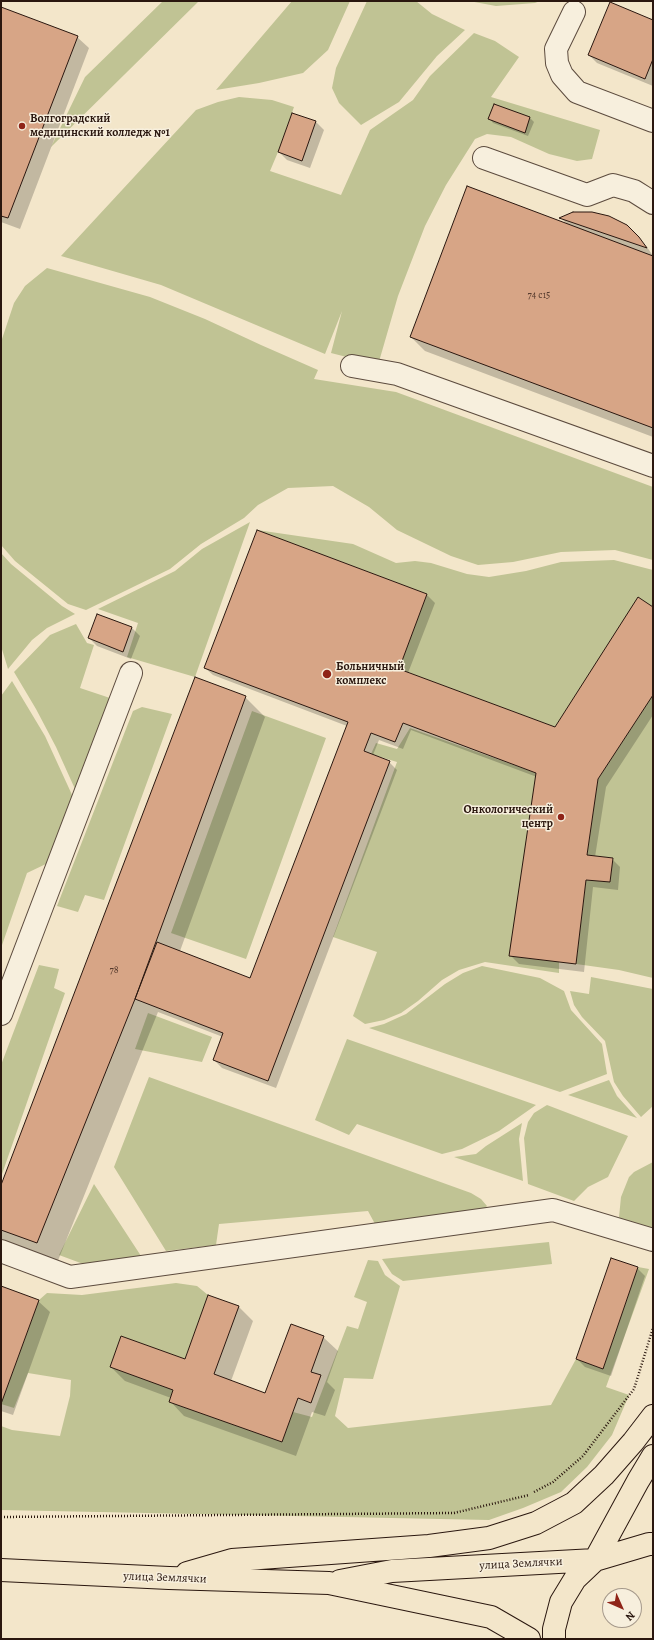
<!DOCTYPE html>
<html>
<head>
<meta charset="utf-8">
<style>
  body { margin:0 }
  #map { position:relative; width:654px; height:1640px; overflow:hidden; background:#f3e6ca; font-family:Alegreya,serif }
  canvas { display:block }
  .frame { position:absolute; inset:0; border:2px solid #2a170f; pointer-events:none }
  .north { position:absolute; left:602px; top:1588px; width:40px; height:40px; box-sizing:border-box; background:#f7efdd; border:1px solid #a5998b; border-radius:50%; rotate:135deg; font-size:11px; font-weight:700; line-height:16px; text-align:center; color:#2a170f }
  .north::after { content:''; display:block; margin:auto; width:14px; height:18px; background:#8f2418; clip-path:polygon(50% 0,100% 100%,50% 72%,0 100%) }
</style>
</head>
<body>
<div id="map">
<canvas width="654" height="1640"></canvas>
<div class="frame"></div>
<div class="north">N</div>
</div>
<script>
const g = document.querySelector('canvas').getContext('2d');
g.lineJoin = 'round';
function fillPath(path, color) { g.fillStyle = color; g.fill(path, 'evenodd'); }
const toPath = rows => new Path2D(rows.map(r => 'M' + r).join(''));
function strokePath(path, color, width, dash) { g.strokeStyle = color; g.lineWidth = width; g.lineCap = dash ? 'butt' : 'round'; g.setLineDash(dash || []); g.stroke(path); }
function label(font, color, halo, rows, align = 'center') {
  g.font = font + ' Alegreya,serif'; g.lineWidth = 3; g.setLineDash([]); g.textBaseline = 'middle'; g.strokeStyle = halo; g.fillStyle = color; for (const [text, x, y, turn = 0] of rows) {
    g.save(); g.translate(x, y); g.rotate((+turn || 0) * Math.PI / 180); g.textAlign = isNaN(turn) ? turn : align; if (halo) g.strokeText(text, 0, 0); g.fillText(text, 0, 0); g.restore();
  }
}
const green = toPath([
  [163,1,199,1,51,147,85,77],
  [292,1,350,1,328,50,303,73,259,83,216,90],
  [367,1,416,1,432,14,465,30,437,56,399,102,361,125,339,103,332,88,336,68],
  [469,1,540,1,535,3,496,6],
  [474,33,495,41,519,57,491,97,600,130,592,159,577,161,549,154,511,137,487,134,475,139,446,185,425,226,398,296,378,365,331,353,342,311,325,354,161,285,61,256,196,110,218,102,239,97,272,100,294,107,278,152,270,171,341,195,370,130,413,100,430,76],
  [47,268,150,297,205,319,261,345,318,370,314,379,396,392,653,487,653,560,615,550,561,552,513,562,478,565,451,556,397,530,369,507,333,486,288,488,258,505,244,518,201,544,170,569,86,610,68,604,15,561,1,545,1,342,14,303,25,286],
  [250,522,195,677,127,657,138,623,98,609,175,571,202,549],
  [257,530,353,544,396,563,415,561,431,563,467,574,489,577,526,571,561,562,614,560,653,570,653,607,639,598,555,727,399,669,427,594],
  [1,553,11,564,62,606,75,614,47,628,32,640,8,669,1,646],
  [76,624,87,643,94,645,80,688,110,698,75,789,56,747,36,709,14,672,50,635],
  [12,681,45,736,73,797,48,863,27,873,1,948,1,696],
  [653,695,653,978,619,970,576,964,586,880,610,882,613,858,587,855,598,779],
  [142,707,172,714,104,900,85,895,78,912,57,906,133,711],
  [252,711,326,738,246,959,171,933],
  [410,728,536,773,510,956,559,962,559,973,485,962,459,970,442,980,418,1001,401,1013,384,1020,365,1024,353,1016,377,952,333,937,397,762,371,754,376,743,397,749],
  [39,965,59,969,54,988,65,993,1,1177,1,1065],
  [482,966,540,978,564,991,571,1010,602,1044,607,1074,560,1092,369,1028,384,1024,406,1014,445,984,463,973],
  [591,977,653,989,653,1106,641,1117,623,1096,614,1082,605,1041,582,1017,574,1005,570,991,589,994],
  [148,1013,212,1037,202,1062,135,1049],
  [347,1039,536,1105,499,1131,462,1149,442,1154,357,1124,349,1135,315,1120],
  [149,1077,471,1193,481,1199,487,1206,474,1221,381,1235,368,1211,219,1224,216,1245,166,1251,114,1167],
  [609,1080,617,1096,637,1118,568,1095],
  [547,1105,628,1136,608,1177,588,1187,574,1201,528,1184,524,1138,528,1122,534,1113],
  [522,1123,519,1139,523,1181,454,1157,476,1154,486,1146],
  [653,1162,653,1234,624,1224,619,1217,621,1197,629,1177,634,1172],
  [94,1184,143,1259,86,1265,59,1255],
  [549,1242,552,1264,403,1281,392,1274,382,1259],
  [368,1260,378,1261,385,1275,400,1286,373,1379,344,1378,335,1416,348,1428,551,1405,576,1359,603,1369,638,1267,649,1269,606,1387,629,1395,612,1435,587,1467,561,1492,523,1508,489,1520,1,1510,1,1426,12,1430,60,1436,70,1396,71,1380,28,1373,14,1408,1,1404,39,1300,47,1293,82,1295,176,1283,197,1286,208,1295,185,1359,121,1336,110,1367,173,1390,169,1402,282,1442,293,1412,312,1417,347,1326,358,1329,367,1302,354,1297]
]);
const shadow = toPath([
  [1,8,77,37,89,48,20,229,1,222],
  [653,21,653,86,597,63,589,55],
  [293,114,316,122,324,130,310,168,287,160,279,152],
  [530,118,534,122,528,136,493,123,490,119],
  [561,218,626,226,647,247,653,256,653,437,425,351,411,337,568,225],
  [427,595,435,603,408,673,556,729,653,608,653,715,606,787,595,857,612,859,620,867,618,890,593,887,584,972,519,964,511,956,537,777,411,730,403,749,379,740,373,755,389,762,397,770,276,1088,222,1068,214,1060,223,1037,158,1012,57,1263,7,1244,1,1238,1,1187,245,697,265,717,180,951,251,979,347,726,213,675,205,668],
  [98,615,132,628,140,636,131,659,97,646,89,638],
  [637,1268,645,1276,611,1376,585,1367,577,1359],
  [1,1287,38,1301,50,1312,13,1415,1,1411],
  [208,1296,239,1307,253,1321,231,1381,266,1394,323,1337,338,1351,327,1382,335,1390,325,1416,312,1412,296,1456,184,1416,170,1401,171,1398,125,1381,111,1367,185,1361]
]);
const building = toPath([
  [610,2,653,20,653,59,645,79,588,55,610,2],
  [1,7,78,36,8,218,1,216,1,7],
  [494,104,530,117,525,133,488,119,494,104],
  [292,113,316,121,302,161,278,152,292,113],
  [467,186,653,256,653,428,410,337,467,186],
  [573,212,592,212,609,216,627,225,639,237,647,248,559,218,573,212],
  [257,530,427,594,399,669,555,727,638,597,653,607,653,695,598,779,587,855,613,858,610,882,586,880,576,964,509,956,536,773,403,723,395,742,371,733,364,751,390,761,268,1081,213,1060,223,1033,135,999,157,942,250,978,348,722,204,668,257,530],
  [97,614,132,627,123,652,88,638,97,614],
  [195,677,246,696,135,999,37,1243,1,1230,1,1185,195,677],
  [611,1258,638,1267,603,1369,576,1359,611,1258],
  [1,1286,39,1300,1,1404,1,1286],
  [208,1295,239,1306,214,1374,265,1393,291,1324,324,1336,311,1372,321,1375,311,1403,298,1398,282,1442,169,1402,173,1390,110,1367,121,1336,185,1359,208,1295]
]);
const path = toPath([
  [534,1492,553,1482,583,1456,634,1389,653,1328],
  [1,1517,454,1513,529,1495]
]);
const minor = toPath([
  [574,12,556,49,557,63,562,75,577,92,653,121],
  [484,158,587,195,613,185,634,191,653,203],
  [352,366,397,374,653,466],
  [1,1014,131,673],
  [1,1251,70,1277,553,1210,653,1240]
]);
const major = toPath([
  [1,1570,169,1578,329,1583,491,1617,529,1639],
  [187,1573,232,1560,429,1546,489,1538,536,1523,574,1503,604,1475,633,1442,653,1416],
  [340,1581,392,1571,595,1560,638,1481,653,1456],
  [554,1639,554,1629,561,1602,575,1579,595,1560,649,1544,653,1544]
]);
const markers = [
  [22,126,4,"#8f2418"],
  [327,674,5,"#8f2418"],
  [561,817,4,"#8f2418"]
];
const numberNames = [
  ["74 с15",539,296],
  ["78",114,971]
];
const poiNames = [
  ["Волгоградский",30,119],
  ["медицинский колледж №1",30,133],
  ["Больничный",336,667],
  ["комплекс",336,681],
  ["Онкологический",553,810,"right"],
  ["центр",553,824,"right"]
];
const streetNames = [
  ["улица Землячки",521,1564,-3],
  ["улица Землячки",165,1578,2]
];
fillPath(green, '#c0c394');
fillPath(shadow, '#0003');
fillPath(building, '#d7a586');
strokePath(building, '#2a170f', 1);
strokePath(minor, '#5c4b3e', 24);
strokePath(major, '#2a170f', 24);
strokePath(path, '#2a170f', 2.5, [1, 2]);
strokePath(minor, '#f7efdd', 22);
strokePath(major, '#f3e6ca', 22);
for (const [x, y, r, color] of markers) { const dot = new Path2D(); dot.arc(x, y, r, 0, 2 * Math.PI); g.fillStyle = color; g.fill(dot); strokePath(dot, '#f7efdd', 1.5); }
label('10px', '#553a2d', null, numberNames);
label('bold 12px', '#2a170f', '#f7efdd', poiNames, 'left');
label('12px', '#2a170f', '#f7efdd', streetNames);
</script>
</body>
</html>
